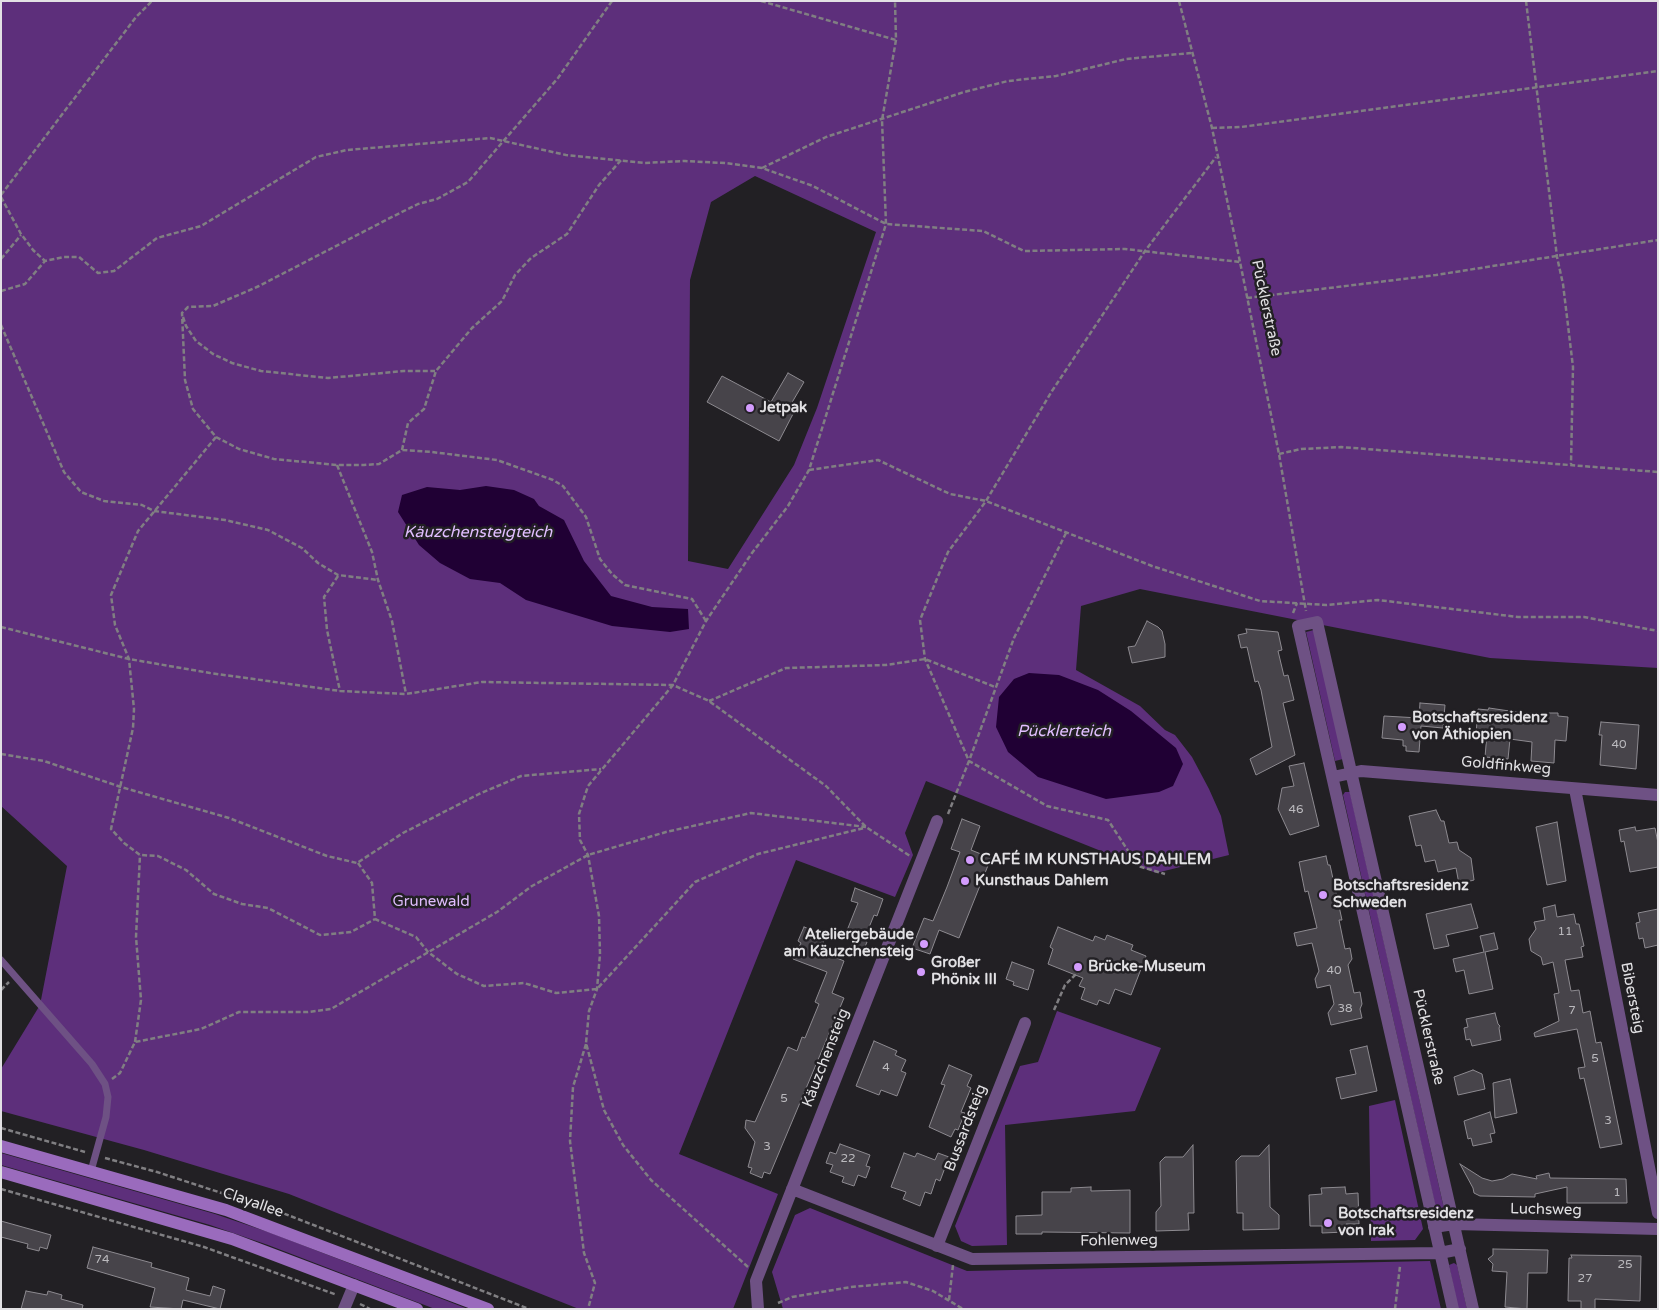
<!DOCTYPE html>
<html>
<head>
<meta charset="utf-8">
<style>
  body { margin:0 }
  #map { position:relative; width:1659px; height:1310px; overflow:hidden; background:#222024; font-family:"Varela Round",sans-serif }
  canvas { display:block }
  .frame { position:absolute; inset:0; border:2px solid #e2e1e4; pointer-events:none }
</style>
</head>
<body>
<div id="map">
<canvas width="1659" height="1310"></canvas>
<div class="frame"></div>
</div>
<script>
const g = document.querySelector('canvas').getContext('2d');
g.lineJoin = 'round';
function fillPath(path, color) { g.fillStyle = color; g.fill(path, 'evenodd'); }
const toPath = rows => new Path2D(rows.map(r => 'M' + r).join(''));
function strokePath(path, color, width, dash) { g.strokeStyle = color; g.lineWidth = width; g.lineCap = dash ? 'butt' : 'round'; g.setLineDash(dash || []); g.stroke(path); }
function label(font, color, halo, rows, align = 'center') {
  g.font = font + ' "Varela Round",sans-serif'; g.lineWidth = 5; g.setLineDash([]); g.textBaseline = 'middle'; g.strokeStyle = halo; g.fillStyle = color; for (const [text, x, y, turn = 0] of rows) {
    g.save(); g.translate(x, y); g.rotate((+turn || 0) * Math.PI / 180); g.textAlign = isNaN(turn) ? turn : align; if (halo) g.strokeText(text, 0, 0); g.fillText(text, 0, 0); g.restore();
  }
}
const green = toPath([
  [1,1,1658,1,1658,668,1490,658,1140,589,1081,606,1076,670,1140,706,1165,730,1175,735,1192,757,1209,789,1221,816,1229,855,1156,873,926,781,905,833,913,855,895,897,796,860,679,1154,778,1194,733,1309,579,1309,289,1194,144,1150,1,1111,1,1069,40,1005,67,866,1,806],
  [755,176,876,232,817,408,794,465,728,569,688,561,690,280,711,202],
  [1314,630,1343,759,1335,761,1306,632],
  [1345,792,1350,792,1445,1213,1442,1215,1437,1214,1343,795],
  [1057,1011,1161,1048,1135,1111,1005,1125,1007,1245,972,1246,961,1241,955,1226,1020,1066,1038,1062],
  [1395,1100,1423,1229,1415,1240,1371,1241,1369,1106],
  [1,1153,215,1214,271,1233,468,1309,435,1309,268,1245,210,1225,1,1165],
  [810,1208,967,1271,1430,1261,1441,1309,783,1309,772,1272,795,1215],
  [1454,1263,1457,1265,1467,1309,1458,1309,1449,1265]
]);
const water = toPath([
  [486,486,514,490,534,499,539,506,564,520,584,561,611,596,652,607,688,609,689,629,670,632,612,626,526,600,500,583,470,579,440,563,419,545,398,512,402,495,427,487,460,490],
  [1029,673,1059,675,1098,690,1131,711,1176,748,1183,764,1173,786,1159,792,1106,799,1038,777,1008,752,996,727,999,697,1014,679]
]);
const building = toPath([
  [788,373,804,382,787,411,793,414,779,441,707,402,722,376,771,402,788,373],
  [1147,621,1158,627,1162,631,1165,644,1165,657,1132,663,1128,647,1135,646,1147,621],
  [1246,629,1278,632,1282,650,1278,651,1284,676,1288,675,1294,700,1283,703,1295,755,1256,775,1250,759,1272,747,1261,690,1258,681,1255,682,1247,647,1241,648,1238,635,1247,633,1246,629],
  [1420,703,1445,705,1443,728,1421,726,1419,752,1406,751,1406,746,1403,746,1403,740,1382,738,1384,716,1419,718,1420,703],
  [1489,708,1523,713,1558,713,1558,716,1568,717,1566,741,1555,740,1554,763,1531,761,1532,742,1510,739,1508,759,1485,757,1487,734,1476,734,1478,709,1488,710,1489,708],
  [1601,722,1639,725,1636,769,1600,765,1602,735,1599,735,1601,722],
  [1304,763,1319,826,1290,835,1278,809,1282,788,1294,786,1289,766,1304,763],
  [1436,810,1441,821,1444,821,1449,843,1457,842,1459,850,1471,858,1474,880,1459,884,1456,868,1438,872,1435,860,1425,862,1421,845,1416,846,1409,816,1436,810],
  [962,819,980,826,971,850,991,858,959,938,939,930,930,954,912,948,924,918,933,921,947,887,960,852,951,849,962,819],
  [1557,822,1566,881,1547,885,1536,827,1557,822],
  [1635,827,1636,831,1655,828,1658,843,1658,867,1630,872,1624,841,1621,842,1619,830,1635,827],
  [1326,856,1328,865,1330,865,1342,920,1339,920,1345,949,1350,948,1352,959,1348,965,1354,993,1360,992,1362,1004,1360,1009,1362,1018,1331,1025,1328,1013,1334,1004,1330,985,1317,988,1315,979,1319,971,1312,943,1297,946,1294,933,1317,928,1308,891,1305,892,1299,862,1326,856],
  [855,888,883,899,877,916,874,915,864,940,867,942,862,954,850,949,855,937,858,938,846,933,858,903,851,901,855,888],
  [1471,904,1478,928,1446,935,1449,946,1434,949,1426,914,1471,904],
  [1555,905,1557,917,1574,914,1576,924,1579,924,1584,946,1581,947,1583,957,1565,960,1571,991,1579,990,1583,1013,1590,1011,1596,1043,1601,1042,1622,1144,1600,1148,1584,1078,1580,1079,1578,1068,1585,1067,1577,1029,1535,1037,1534,1033,1559,1021,1554,994,1559,993,1553,962,1543,965,1541,957,1531,951,1529,939,1536,929,1534,922,1545,920,1543,908,1555,905],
  [1658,909,1658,945,1645,948,1643,938,1639,939,1636,923,1640,922,1638,913,1658,909],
  [804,927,826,935,820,951,844,961,832,993,844,998,770,1174,764,1172,762,1178,750,1173,752,1168,748,1167,755,1142,745,1128,746,1120,755,1122,788,1047,797,1051,802,1037,805,1038,819,1004,815,1002,827,972,793,959,801,943,798,941,804,927],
  [1058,927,1093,941,1095,936,1105,940,1107,935,1133,945,1131,950,1146,956,1131,995,1115,989,1109,1004,1099,1000,1097,1005,1081,999,1085,988,1079,986,1083,978,1048,964,1053,949,1050,947,1058,927],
  [1494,933,1498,949,1485,952,1493,989,1469,994,1464,970,1456,972,1453,959,1484,952,1480,936,1494,933],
  [1012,962,1034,970,1028,990,1013,985,1014,982,1006,979,1012,962],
  [1495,1013,1498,1024,1500,1026,1499,1028,1501,1040,1472,1046,1470,1039,1466,1040,1464,1028,1468,1027,1466,1019,1495,1013],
  [874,1041,897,1051,895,1055,906,1060,901,1071,906,1073,897,1096,881,1090,879,1095,856,1086,874,1041],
  [1367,1046,1377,1091,1341,1099,1336,1078,1356,1074,1350,1050,1367,1046],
  [949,1065,972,1075,967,1086,971,1088,961,1112,965,1113,958,1130,955,1129,951,1137,929,1127,945,1085,941,1084,949,1065],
  [1473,1070,1482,1074,1485,1089,1458,1095,1454,1077,1473,1070],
  [1510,1079,1517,1113,1495,1118,1493,1083,1510,1079],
  [1490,1112,1495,1133,1490,1134,1492,1142,1473,1146,1471,1138,1468,1139,1464,1121,1490,1112],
  [840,1144,870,1155,866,1166,870,1167,866,1178,858,1175,854,1186,842,1182,844,1177,830,1172,833,1165,826,1163,830,1152,836,1154,840,1144],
  [1193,1145,1194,1213,1188,1213,1189,1230,1156,1231,1156,1212,1161,1206,1160,1162,1165,1157,1183,1157,1193,1145],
  [1269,1145,1270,1207,1279,1215,1279,1229,1243,1230,1243,1213,1237,1213,1236,1161,1241,1156,1259,1156,1269,1145],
  [904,1153,915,1157,917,1153,935,1160,938,1153,949,1157,940,1181,936,1179,931,1194,925,1192,920,1206,903,1199,906,1192,891,1187,904,1153],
  [1460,1164,1482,1178,1492,1181,1503,1179,1512,1174,1537,1179,1536,1176,1549,1173,1550,1178,1626,1179,1627,1203,1567,1203,1567,1187,1535,1194,1535,1197,1480,1196,1474,1193,1473,1188,1460,1164],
  [1091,1187,1091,1191,1130,1190,1130,1233,1042,1232,1042,1234,1016,1234,1016,1216,1042,1215,1042,1192,1071,1192,1071,1188,1091,1187],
  [1345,1187,1346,1194,1358,1193,1359,1224,1346,1224,1346,1232,1322,1233,1322,1226,1310,1226,1309,1195,1322,1194,1321,1188,1345,1187],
  [1,1221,51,1235,47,1249,40,1247,39,1251,27,1248,28,1244,1,1237,1,1221],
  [93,1247,152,1263,151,1267,189,1278,186,1290,210,1296,213,1286,225,1290,220,1309,183,1300,181,1309,150,1307,155,1288,87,1268,93,1247],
  [1493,1249,1548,1250,1547,1273,1528,1273,1527,1309,1505,1307,1507,1272,1492,1271,1493,1264,1488,1259,1493,1255,1493,1249],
  [1571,1255,1641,1256,1640,1301,1595,1299,1595,1309,1581,1309,1581,1301,1568,1301,1569,1258,1572,1258,1571,1255],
  [26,1291,47,1295,48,1291,62,1295,61,1299,83,1305,82,1309,21,1309,26,1291]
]);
const path = toPath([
  [612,1,558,78,468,182,437,199,418,204,388,219,259,286,213,306,188,307,182,313,185,380,193,409,216,437,239,449,274,459,337,465,364,465,379,464,402,450,432,452,497,460,553,480,563,486,586,517,600,559,612,574,625,585,692,599,706,621],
  [761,1,896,40],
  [1179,1,1212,128,1240,262,1279,454,1306,611],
  [1526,1,1557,257,1563,284,1573,367,1571,464],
  [1212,128,1241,127,1658,71],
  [762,168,826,137,964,92,1008,81,1056,76,1126,59,1191,53],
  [1,195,136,17,152,1],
  [1,197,21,234,33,250,45,261],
  [1,259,21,235],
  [1,291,25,284,45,261,64,257,79,257,98,273,114,271,157,238,201,226,316,157,347,150,490,138,566,155,644,163,685,161,725,163,762,168,813,186,886,224,983,231,1024,251,1125,249,1240,262],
  [1247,298,1436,275,1658,240],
  [183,317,186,326,196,341,213,354,232,363,261,371,328,378,404,371,435,371],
  [1,325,64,472,81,492,104,501,142,505,154,511,225,520,268,530,302,548,318,563,338,575,378,580],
  [216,437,138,531,111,595,115,625,129,659,134,709,133,728,111,829,124,843,140,855,158,856,186,870,214,894,242,904,268,908,320,935,351,932,375,919],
  [402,450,408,423,424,409,436,371,472,328,502,301,515,275,531,258,567,234,599,185,622,159],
  [1279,454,1301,449,1341,447,1658,472],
  [337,465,372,552,378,580,392,621,406,694],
  [809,470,878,460,950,494,986,501,1152,566,1260,601,1326,605,1378,600,1518,617,1584,617,1658,631],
  [1066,533,1014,638,969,761,1047,806,1108,820,1138,866,1165,874],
  [338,576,324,597,327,630,340,691],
  [1293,613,1297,603],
  [1,627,129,659,210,673,340,691,406,694,482,682,673,685,709,701,826,786,866,827,910,856],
  [709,701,786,668,886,665,925,659,995,687],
  [1,754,44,761,121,787,229,818,327,856,357,863,403,833,479,794,521,776,601,769],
  [948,814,969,761,925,659,920,620,948,552,986,501,1052,391,1145,251,1216,157],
  [358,863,372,883,375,919,416,937,428,952,457,974,484,986,524,983,556,993,597,989,695,882,758,854,864,828],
  [1,990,9,982],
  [1054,1010,1065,985,1078,972],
  [135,1042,141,1000,136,937,140,855],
  [586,1044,573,1087,570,1141,584,1253,595,1283,588,1309],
  [112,1079,120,1073,135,1042,201,1029,239,1012,308,1012,331,1009,497,912,532,886,588,855,666,832,751,813,866,827],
  [1,1128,85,1152],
  [105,1158,157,1172,280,1212,529,1309],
  [1,1189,204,1247,337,1295],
  [748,1267,651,1180,623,1145,604,1110,586,1043,589,1011,597,989,600,954,599,916,588,855,580,840,579,814,588,786,673,685,706,621,752,553,788,506,809,470,886,224,882,120,896,40,895,1],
  [949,1300,953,1265],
  [778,1303,792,1297,851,1287,906,1282,933,1291,963,1309],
  [360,1304,370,1309],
  [1395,1309,1400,1266]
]);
const service = toPath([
  [1,960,92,1064,105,1084,108,1097,106,1117,91,1171]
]);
const minor = toPath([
  [1333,777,1361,771,1658,795],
  [1575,789,1658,1213],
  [792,1189,972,1259,1440,1253,1460,1249],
  [1434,1227,1454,1224,1658,1229],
  [937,1246,1025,1023],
  [344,1309,354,1285],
  [758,1309,756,1281,937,821],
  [1453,1309,1298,626,1317,622,1473,1309]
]);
const secondary = toPath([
  [1,1146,226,1210,488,1309],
  [1,1172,232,1239,417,1309]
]);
const markers = [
  [750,408,5,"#d39cfd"],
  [1402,727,5,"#d39cfd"],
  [970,860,5,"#d39cfd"],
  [965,881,5,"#d39cfd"],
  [1323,895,5,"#d39cfd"],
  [924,944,5,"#d39cfd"],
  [1078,967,5,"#d39cfd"],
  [921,972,5,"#d39cfd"],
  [1328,1223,5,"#d39cfd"]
];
const numberNames = [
  ["40",1619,745],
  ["46",1296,810],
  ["11",1565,932],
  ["40",1334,971],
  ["38",1345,1009],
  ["7",1572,1011],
  ["5",1595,1059],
  ["4",886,1068],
  ["5",784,1099],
  ["3",1608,1121],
  ["3",767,1147],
  ["22",848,1159],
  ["1",1617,1193],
  ["74",102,1260],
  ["25",1625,1265],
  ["27",1585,1279]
];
const streetNames = [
  ["Pücklerstraße",1266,308,78],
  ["Goldfinkweg",1506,766,5],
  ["Bibersteig",1632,998,79],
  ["Pücklerstraße",1428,1037,77],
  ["Käuzchensteig",826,1058,-69],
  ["Bussardsteig",966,1128,-69],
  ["Clayallee",253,1203,19],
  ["Luchsweg",1546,1210,1],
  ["Fohlenweg",1119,1241,-1]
];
const poiNames = [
  ["Jetpak",760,408],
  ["Botschaftsresidenz",1412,718],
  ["von Äthiopien",1412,735],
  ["CAFÉ IM KUNSTHAUS DAHLEM",980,860],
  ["Kunsthaus Dahlem",975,881],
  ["Botschaftsresidenz",1333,886],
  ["Schweden",1333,903],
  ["Ateliergebäude",914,935,"right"],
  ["am Käuzchensteig",914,952,"right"],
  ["Großer",931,963],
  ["Phönix III",931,980],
  ["Brücke-Museum",1088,967],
  ["Botschaftsresidenz",1338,1214],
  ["von Irak",1338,1231]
];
const parkNames = [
  ["Grunewald",431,902]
];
const waterNames = [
  ["Käuzchensteigteich",478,533],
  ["Pücklerteich",1064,732]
];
fillPath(green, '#5d2f7b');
fillPath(water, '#200034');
fillPath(building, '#47444a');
strokePath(building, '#8d8a90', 1);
strokePath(path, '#807f82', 2.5, [5, 2.5]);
strokePath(service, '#6e5184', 7);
strokePath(minor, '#6e5184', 12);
strokePath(secondary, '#9a6bbd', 12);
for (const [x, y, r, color] of markers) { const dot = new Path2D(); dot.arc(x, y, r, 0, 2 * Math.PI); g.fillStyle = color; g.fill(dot); strokePath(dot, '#222024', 2); }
label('12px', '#bbbabe', null, numberNames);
label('15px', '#e2e1e4', '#222024', streetNames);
label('bold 15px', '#e2e1e4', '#222024', poiNames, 'left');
label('15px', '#dfbcfd', '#222024', parkNames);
label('italic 16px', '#e1beff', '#222024', waterNames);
</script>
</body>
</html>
